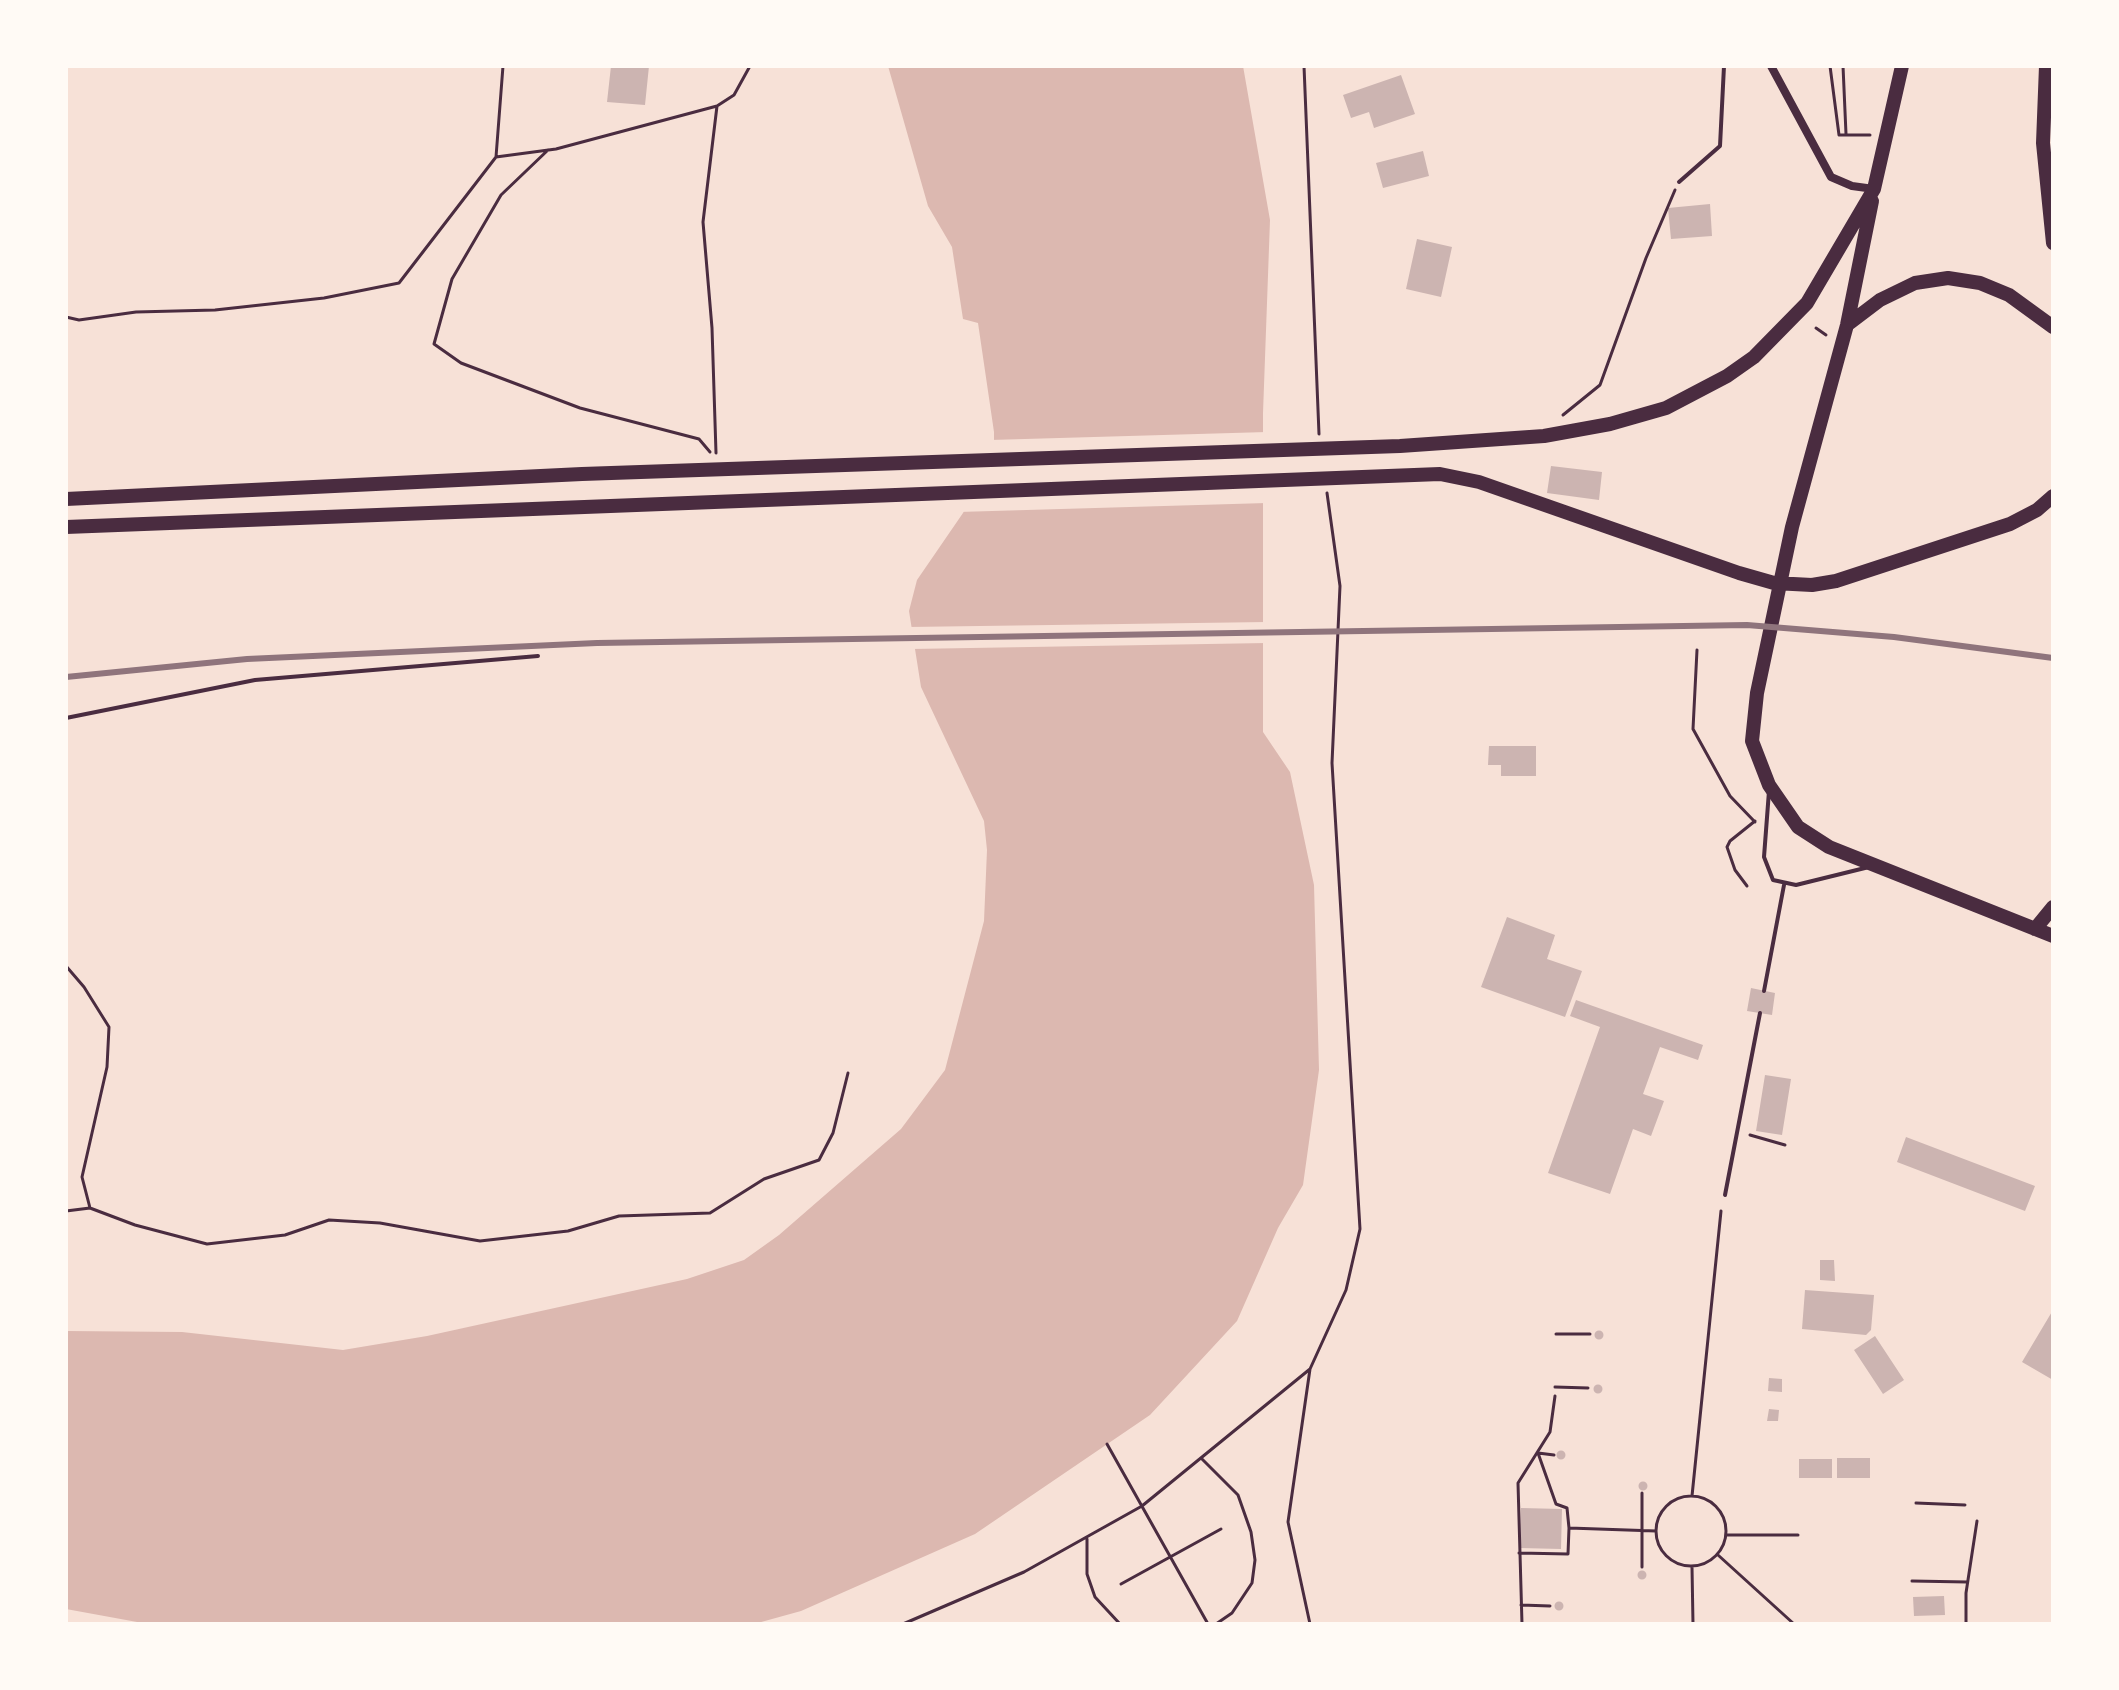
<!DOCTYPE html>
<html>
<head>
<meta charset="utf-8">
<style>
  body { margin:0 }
  #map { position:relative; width:2119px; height:1690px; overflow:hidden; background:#f7e1d7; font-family:"Roboto Condensed",sans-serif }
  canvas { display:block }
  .frame { position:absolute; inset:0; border:68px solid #fffaf5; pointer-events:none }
</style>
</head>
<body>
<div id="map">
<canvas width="2119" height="1690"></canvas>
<div class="frame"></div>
</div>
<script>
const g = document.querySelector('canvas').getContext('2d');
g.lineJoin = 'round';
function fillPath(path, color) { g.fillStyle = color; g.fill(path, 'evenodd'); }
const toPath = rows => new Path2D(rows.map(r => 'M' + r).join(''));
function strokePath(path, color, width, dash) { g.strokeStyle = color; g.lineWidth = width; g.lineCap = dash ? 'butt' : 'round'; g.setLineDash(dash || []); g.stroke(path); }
const water = toPath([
  [888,66,1243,66,1270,220,1263,413,1263,732,1290,772,1314,885,1319,1070,1303,1185,1278,1228,1237,1321,1150,1415,975,1534,801,1611,754,1624,148,1624,66,1609,66,1331,182,1332,343,1350,427,1336,687,1279,744,1260,779,1235,901,1129,945,1070,984,921,987,850,984,821,921,687,909,611,917,580,963,513,994,452,994,432,978,323,963,319,952,247,928,206]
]);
const pier = toPath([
  [1267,432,1267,503,958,512,990,451,990,440],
  [1267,622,1267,643,911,649,908,627]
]);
const building = toPath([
  [611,66,649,66,645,105,607,102],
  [1401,75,1415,114,1374,128,1369,112,1351,118,1343,95],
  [1423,151,1429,176,1383,188,1376,163],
  [1710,204,1712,236,1671,239,1668,208],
  [1417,239,1452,247,1441,297,1406,289],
  [1551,466,1602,472,1599,500,1547,493],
  [1489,746,1536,746,1536,776,1501,776,1501,765,1488,765],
  [1507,917,1555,935,1547,959,1582,971,1565,1017,1481,987],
  [1751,988,1775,993,1772,1015,1747,1011],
  [1576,1000,1703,1045,1698,1060,1660,1047,1643,1094,1664,1101,1651,1136,1633,1129,1610,1194,1548,1173,1600,1027,1570,1016],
  [1765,1075,1791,1079,1782,1135,1756,1131],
  [1906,1137,2035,1186,2025,1211,1897,1162],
  [1820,1260,1834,1260,1835,1281,1820,1280],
  [1805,1290,1874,1295,1871,1330,1866,1335,1802,1329],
  [2053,1310,2053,1380,2022,1362],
  '1594.5 1335a4.5 4.5 0 1 1 9 0a4.5 4.5 0 1 1-9 0Z',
  [1875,1336,1904,1380,1883,1394,1854,1350],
  [1769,1378,1782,1379,1782,1392,1768,1391],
  '1593.5 1389a4.5 4.5 0 1 1 9 0a4.5 4.5 0 1 1-9 0Z',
  [1769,1409,1779,1410,1778,1421,1767,1421],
  '1556.5 1455a4.5 4.5 0 1 1 9 0a4.5 4.5 0 1 1-9 0Z',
  [1837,1458,1870,1458,1870,1478,1837,1478],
  [1799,1459,1832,1459,1832,1478,1799,1478],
  '1638.5 1486a4.5 4.5 0 1 1 9 0a4.5 4.5 0 1 1-9 0Z',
  [1521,1508,1562,1509,1561,1549,1520,1548],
  '1637.5 1575a4.5 4.5 0 1 1 9 0a4.5 4.5 0 1 1-9 0Z',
  [1944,1596,1945,1615,1914,1616,1913,1597],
  '1554.5 1606a4.5 4.5 0 1 1 9 0a4.5 4.5 0 1 1-9 0Z'
]);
const path = toPath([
  [1304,66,1319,434],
  [1830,66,1839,135,1870,135],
  [1843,66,1846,134],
  [548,150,501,195,452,279,434,344,461,363,580,408,699,439,710,452],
  [496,157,556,149,717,106,734,95,750,66],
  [66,317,79,320,136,312,215,310,324,298,399,283,496,157,503,66],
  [1816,328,1826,335],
  [1563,415,1600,385,1646,258,1675,190],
  [716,453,712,328,703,222,717,106],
  [1697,650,1693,729,1730,796,1755,822],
  [1747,886,1735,870,1727,847,1730,841,1755,821],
  [66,966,84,987,109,1027,107,1067,82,1177,90,1208,135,1225,207,1244,285,1235,329,1220,380,1223,480,1241,568,1231,619,1216,710,1213,764,1179,819,1160,833,1133,848,1073],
  [1750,1135,1785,1145],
  [66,1211,90,1208],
  [1556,1334,1590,1334],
  [1310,1369,1288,1522,1310,1624],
  [1555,1387,1588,1388],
  [1107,1444,1208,1624],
  [1554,1455,1538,1453,1556,1504,1567,1508,1569,1528,1656,1531],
  [1201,1458,1238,1495,1251,1532,1255,1560,1252,1583,1232,1613,1216,1624],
  '1656 1531a35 35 0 1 1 70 0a35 35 0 1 1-70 0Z',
  [1692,1496,1721,1211],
  [1916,1503,1965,1505],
  [1727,1535,1798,1535],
  [1087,1539,1087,1574,1095,1597,1120,1624],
  [1519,1553,1568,1554,1569,1528],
  [1718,1555,1794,1624],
  [1642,1567,1642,1493],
  [1692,1567,1693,1624],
  [1912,1581,1967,1582],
  [1121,1584,1221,1529],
  [1521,1605,1550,1606],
  [903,1624,1024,1572,1142,1506,1310,1369,1346,1290,1360,1229,1332,763,1340,586,1327,493],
  [1522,1624,1518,1483,1550,1432,1555,1396],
  [1966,1624,1966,1593,1977,1521]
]);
const service = toPath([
  [1679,182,1720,146,1724,66],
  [66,718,255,680,538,656],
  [1769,791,1764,857,1773,880,1796,885,1869,867],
  [1764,991,1784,885],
  [1725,1195,1760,1013]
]);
const minor = toPath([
  [1771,66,1831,177,1852,186,1874,189]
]);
const primary = toPath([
  [2046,66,2043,143,2053,243],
  [1872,201,1847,325,1792,527,1757,693,1752,741,1769,785,1798,827,1829,847,2053,936],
  [1847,325,1880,300,1915,283,1948,278,1980,283,2009,295,2053,327],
  [66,499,582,474,1400,446,1544,436,1610,424,1666,408,1727,376,1754,357,1807,303,1874,189,1902,66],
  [66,527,1440,474,1479,482,1739,573,1774,583,1812,585,1836,581,2010,524,2037,510,2053,496],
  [2035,929,2053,907]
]);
const rail = toPath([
  [66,677,247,659,597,643,1747,625,1894,637,2053,658]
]);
fillPath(water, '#dcb8b0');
fillPath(pier, '#f7e1d7');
fillPath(building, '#ccb4b1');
strokePath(path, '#4a2c40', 3);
strokePath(service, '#4a2c40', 4);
strokePath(minor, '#4a2c40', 8);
strokePath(primary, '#4a2c40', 14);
strokePath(rail, '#8f747c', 6);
</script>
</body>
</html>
